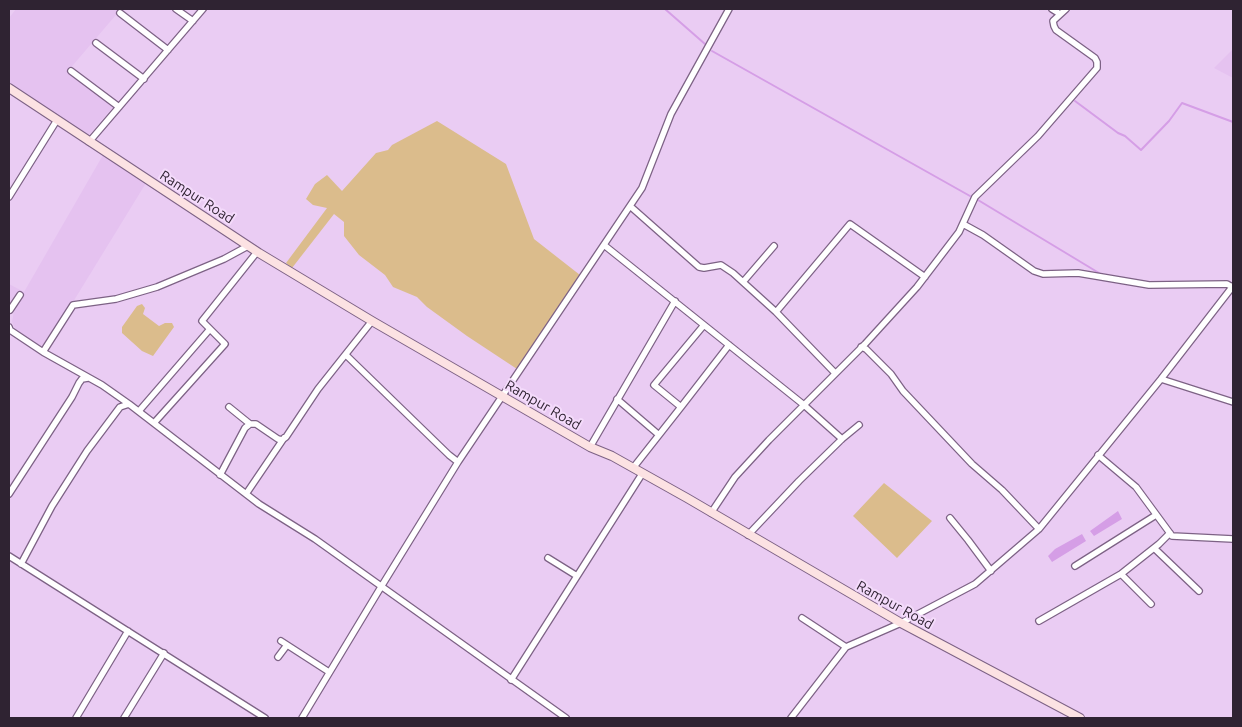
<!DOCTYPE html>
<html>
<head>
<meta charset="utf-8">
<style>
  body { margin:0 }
  #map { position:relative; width:1242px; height:727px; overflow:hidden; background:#eaccf3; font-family:Ubuntu,sans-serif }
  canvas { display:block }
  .frame { position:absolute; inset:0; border:10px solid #2f2332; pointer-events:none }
</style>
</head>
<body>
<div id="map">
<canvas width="1242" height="727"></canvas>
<div class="frame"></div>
</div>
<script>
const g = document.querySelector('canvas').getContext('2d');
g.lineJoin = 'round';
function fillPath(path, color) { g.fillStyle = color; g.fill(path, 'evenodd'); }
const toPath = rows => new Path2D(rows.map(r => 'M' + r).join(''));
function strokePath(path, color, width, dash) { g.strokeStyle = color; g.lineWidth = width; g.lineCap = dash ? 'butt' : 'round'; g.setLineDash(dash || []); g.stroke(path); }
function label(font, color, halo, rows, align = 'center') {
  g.font = font + ' Ubuntu,sans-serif'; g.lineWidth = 4; g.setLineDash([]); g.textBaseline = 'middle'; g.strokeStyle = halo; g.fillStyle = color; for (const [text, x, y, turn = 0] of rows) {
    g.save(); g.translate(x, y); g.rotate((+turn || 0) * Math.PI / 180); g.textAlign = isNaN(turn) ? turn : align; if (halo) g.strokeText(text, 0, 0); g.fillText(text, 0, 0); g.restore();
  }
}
const built = toPath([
  [16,9,121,9,68,71,114,106,88,136,9,84,9,18],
  [1233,49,1233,78,1214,68],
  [103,155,146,183,73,302,43,348,21,338,14,326,12,322,14,311,9,309,9,284,24,292]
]);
const green = toPath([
  [437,121,506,164,534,239,580,275,517,369,467,336,427,307,417,297,393,287,385,275,359,255,344,236,344,222,334,214,292,268,286,263,327,208,313,205,306,199,315,184,327,175,342,191,376,153,388,150,392,145],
  [142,304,145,308,143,314,159,326,165,323,172,323,174,327,153,356,142,351,122,333,122,327,137,306],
  [884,483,932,521,897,558,853,516]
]);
const water = toPath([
  [1118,511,1122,519,1094,536,1090,531],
  [1082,534,1086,541,1052,562,1048,556,1055,549]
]);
const stream = toPath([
  [665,9,705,44],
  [712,51,970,196],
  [1075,101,1118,133,1125,136,1141,150,1169,121,1182,103,1233,122],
  [978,200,1099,273]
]);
const minor = toPath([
  [176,9,193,21],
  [1052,9,1060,14],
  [120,13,168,50],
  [96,43,144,79],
  [71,71,119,107],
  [89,142,203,9],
  [9,197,57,120],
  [630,206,699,267,704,268,721,265,733,273,776,312,835,373],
  [963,224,983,235,1034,271,1043,274,1078,273,1149,285,1227,284,1232,287],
  [604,245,804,405,842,439],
  [248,246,224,259,157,287,116,299,73,305,43,352,102,385,129,404,259,504,315,539,566,718],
  [743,282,774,246],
  [10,310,20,295],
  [776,312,850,224,925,277],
  [9,327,10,330,43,352],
  [861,347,866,349,891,374,903,391,972,464,1002,490,1039,529],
  [346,355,449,455,458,462],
  [1161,379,1233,402],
  [617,399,659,435],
  [229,407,250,424],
  [681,407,729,345],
  [139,411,210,329,202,321,257,252],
  [154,423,225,344,210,329],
  [590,447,675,301],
  [1098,455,1136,487,1172,536,1233,539],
  [633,468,681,407,654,385,704,325],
  [220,475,245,428,250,424,256,424,278,439,282,440,286,437,318,389,372,321],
  [9,494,72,397,79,383,82,379,88,378],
  [246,494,284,438],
  [711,513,735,477,769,440,865,344,917,287,959,232,975,197,1038,136,1097,68,1097,62,1095,58,1056,30,1054,26,1053,21,1066,9],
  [950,518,968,540,991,571],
  [748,535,799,481,842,439,859,425],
  [1154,548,1199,591],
  [9,556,265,718],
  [548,558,577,576],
  [21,564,52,506,87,451,120,407,129,404],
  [1075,566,1156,515],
  [1121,574,1151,604],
  [802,618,846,647],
  [1039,621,1121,574,1159,544,1170,533],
  [281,641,329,672],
  [278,657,287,645],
  [511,680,642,474],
  [76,718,128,631],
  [124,718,164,653],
  [302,718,381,587,458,462,642,188,671,114,729,9],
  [791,718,846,647,901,623,975,584,1039,529,1161,379,1233,286]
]);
const secondary = toPath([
  [9,88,259,253,372,321,590,447,612,456,687,498,901,623,1080,718]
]);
const streetNames = [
  ["Rampur Road",197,197,33],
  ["Rampur Road",543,405,30],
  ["Rampur Road",895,605,29]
];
fillPath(built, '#e5c2f0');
fillPath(green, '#dbbc8c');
fillPath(water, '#d59ee6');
strokePath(stream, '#d59ee6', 2);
strokePath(minor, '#7d6285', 8);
strokePath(secondary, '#7d6285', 10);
strokePath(minor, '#fff', 5.5);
strokePath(secondary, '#fce2e3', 8);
label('14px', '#2f2332', '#f4dbfb', streetNames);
</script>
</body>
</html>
